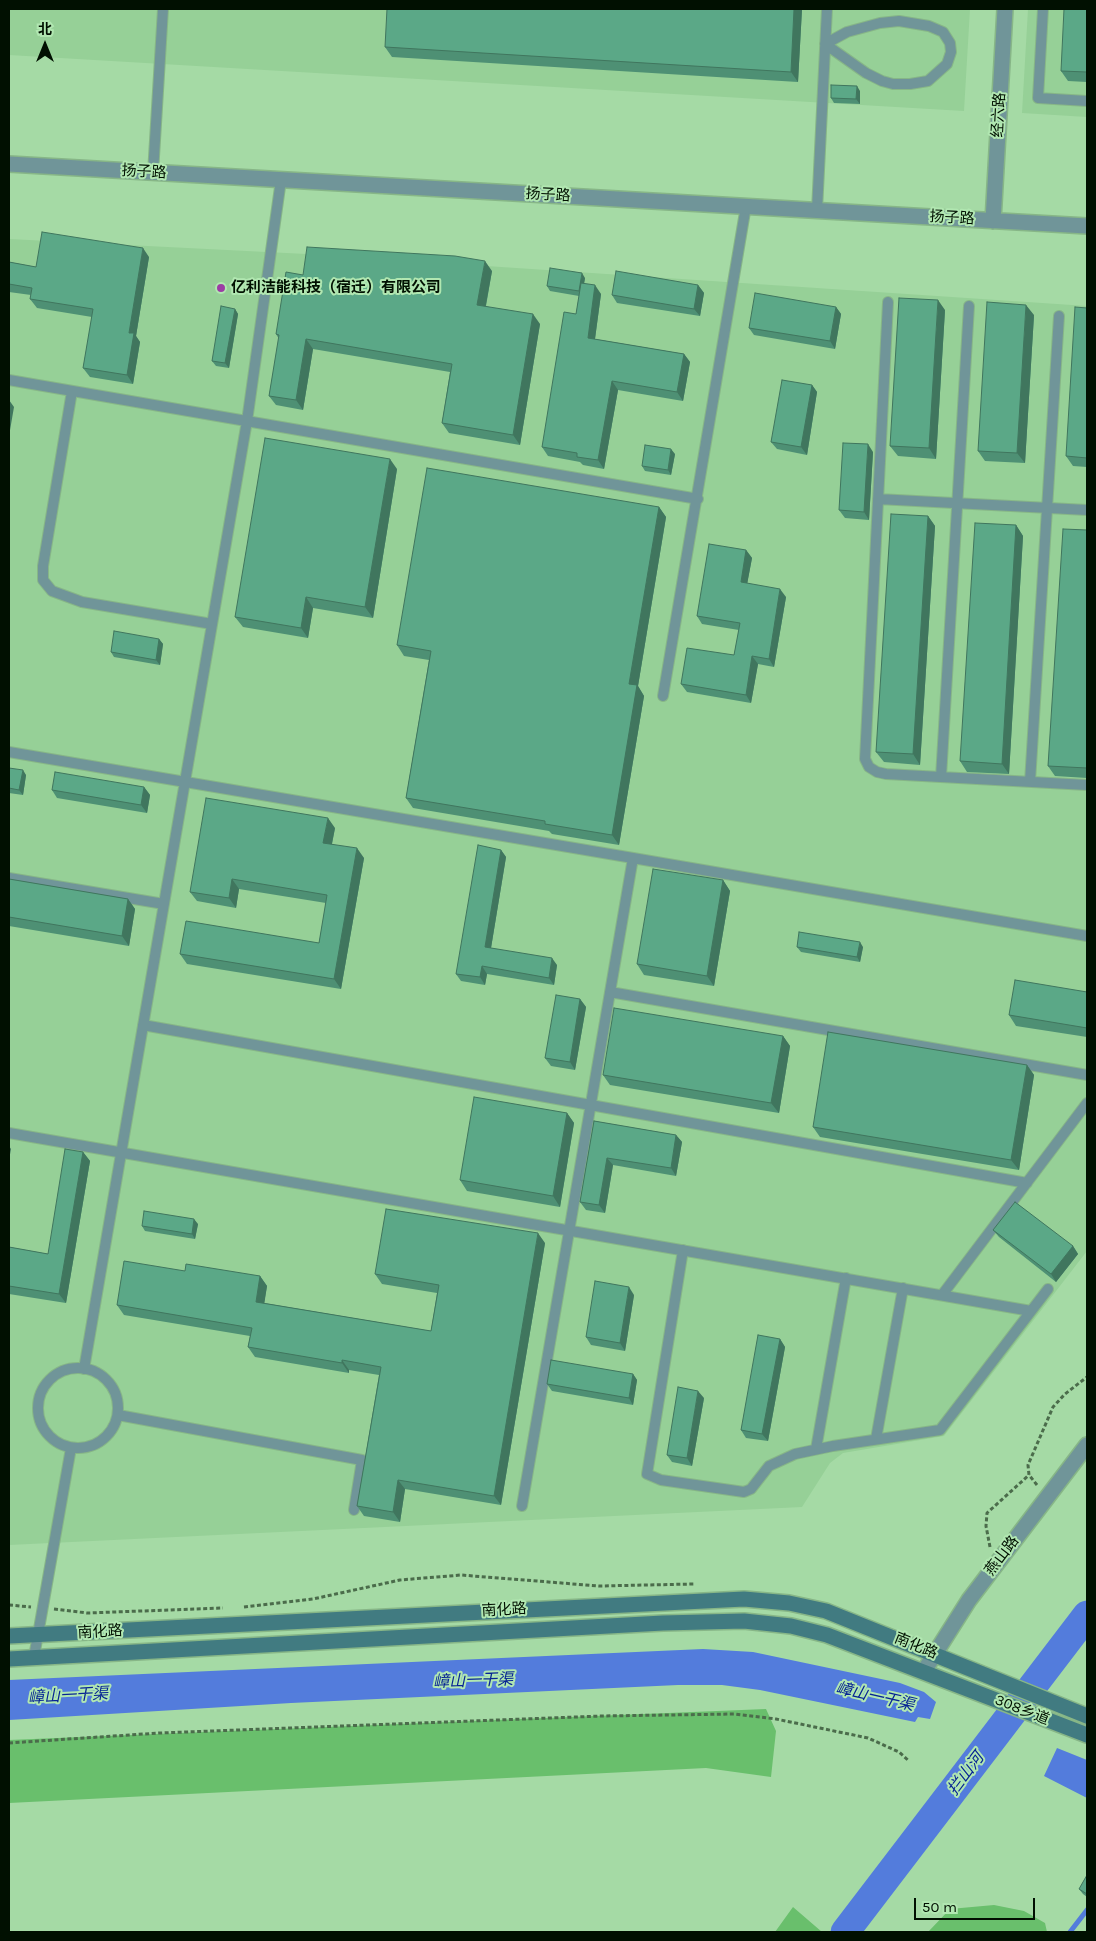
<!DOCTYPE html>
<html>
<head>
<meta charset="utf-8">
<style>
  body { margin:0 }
  #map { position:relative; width:1096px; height:1941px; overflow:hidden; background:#a5daa5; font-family:Karla,"Noto Sans SC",sans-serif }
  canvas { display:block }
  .frame { position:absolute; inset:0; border:10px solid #011001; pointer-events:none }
  .north { position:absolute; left:20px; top:20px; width:50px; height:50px; -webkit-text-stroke:4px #b1e7b1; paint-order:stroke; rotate:0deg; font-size:14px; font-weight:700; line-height:20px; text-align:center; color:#011001 }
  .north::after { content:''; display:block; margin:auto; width:18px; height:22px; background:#011001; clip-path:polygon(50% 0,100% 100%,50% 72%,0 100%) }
  .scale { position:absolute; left:914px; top:1898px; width:121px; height:22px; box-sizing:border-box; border:2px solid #011001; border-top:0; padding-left:6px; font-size:15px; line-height:18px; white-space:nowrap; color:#011001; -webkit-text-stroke:4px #b1e7b1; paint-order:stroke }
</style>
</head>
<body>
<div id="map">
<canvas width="1096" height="1941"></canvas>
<div class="frame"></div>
<div class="north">北</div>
<div class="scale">50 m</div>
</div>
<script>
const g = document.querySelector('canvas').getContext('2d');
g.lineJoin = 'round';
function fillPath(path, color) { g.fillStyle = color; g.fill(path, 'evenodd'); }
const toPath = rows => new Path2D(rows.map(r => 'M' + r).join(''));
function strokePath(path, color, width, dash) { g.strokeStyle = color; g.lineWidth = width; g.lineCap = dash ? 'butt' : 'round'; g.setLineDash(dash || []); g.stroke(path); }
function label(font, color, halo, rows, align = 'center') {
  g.font = font + ' Karla,"Noto Sans SC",sans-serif'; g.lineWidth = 4; g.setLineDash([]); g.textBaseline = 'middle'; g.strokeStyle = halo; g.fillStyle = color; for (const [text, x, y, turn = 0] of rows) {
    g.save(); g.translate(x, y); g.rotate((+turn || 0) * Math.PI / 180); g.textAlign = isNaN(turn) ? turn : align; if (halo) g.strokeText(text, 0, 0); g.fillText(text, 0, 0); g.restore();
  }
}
const built = toPath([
  [9,9,970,9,964,111,9,55],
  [1028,9,1087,9,1087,117,1022,113],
  [9,239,306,254,1087,306,1087,1251,944,1436,843,1453,830,1463,802,1507,9,1545]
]);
const green = toPath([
  [766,1709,776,1731,771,1777,706,1768,9,1803,9,1740],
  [994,1905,1024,1911,1045,1923,1047,1932,928,1932,950,1909],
  [793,1907,822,1932,775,1932]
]);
const water = toPath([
  [703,1649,753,1652,900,1683,924,1692,936,1702,930,1719,918,1717,915,1722,760,1690,722,1685,678,1685,291,1703,9,1720,9,1680],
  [1057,1748,1087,1760,1087,1798,1044,1776]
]);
const stream = toPath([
  [1070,1932,1087,1910]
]);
const river = toPath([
  [845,1932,1087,1615]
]);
const path = toPath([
  [1037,1485,1029,1475,1028,1465,1053,1407,1065,1394,1087,1377],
  [990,1547,986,1526,987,1513,1029,1475],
  [9,1605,31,1607],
  [244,1607,313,1599,400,1580,461,1575,599,1586,694,1584],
  [54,1609,87,1613,223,1608],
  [9,1743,159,1733,601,1716,734,1714,776,1719,868,1738,899,1752,909,1761]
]);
const service = toPath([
  [1043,9,1038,98,1087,101],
  [899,21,929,26,943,32,950,43,951,52,947,64,928,81,910,84,893,84,882,81,866,73,825,44,847,32,880,23,899,21],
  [153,173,163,9],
  [817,210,827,9],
  [888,302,865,759,869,767,877,772,886,774,1087,785],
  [9,380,698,499],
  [72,391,43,566,43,580,52,591,82,602,212,624],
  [878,499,1087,510],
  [663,696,746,206],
  [9,752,633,858],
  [941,777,969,306],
  [1030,782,1059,316],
  [9,878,164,904],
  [610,992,1087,1075],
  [143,1025,1027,1183],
  [9,1133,1031,1311],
  [683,1250,647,1474,661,1480,744,1492,751,1489,769,1466,795,1454,833,1446,940,1430,1048,1289],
  [942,1295,1087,1103],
  '38 1408a40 40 0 1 1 80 0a40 40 0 1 1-80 0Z',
  [84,1369,247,421,281,180],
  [118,1415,362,1460,354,1510],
  [876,1439,903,1288],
  [816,1449,846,1278],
  [522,1506,633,858,1087,936],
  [34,1657,71,1448]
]);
const tertiary = toPath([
  [9,164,1087,226],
  [993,221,1005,9],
  [924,1671,969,1600,1087,1445]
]);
const secondary = toPath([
  [9,1636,744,1599,789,1603,826,1611,1087,1716],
  [9,1659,663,1623,744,1621,791,1626,827,1635,1087,1735]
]);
const wall = toPath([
  [802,9,798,82,392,57,385,47],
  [1087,9,1087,82,1068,81,1061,71],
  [860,91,860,104,834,103,831,98],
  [149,257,136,336,140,342,133,384,90,377,83,368,92,317,37,308,30,299,31,295,9,292,9,262,36,267],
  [492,271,486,306,540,324,520,445,449,433,442,423,450,372,313,349,303,410,276,405,269,396,279,339,276,334,303,275],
  [585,278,584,283,601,294,595,339,684,354,690,362,683,401,618,390,604,469,583,465,580,462,548,456,542,447,576,314,579,296,550,291,547,286],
  [698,285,704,293,700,316,617,303,612,295],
  [836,307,841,314,835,349,754,335,749,328],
  [1087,308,1087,467,1073,466,1066,456],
  [235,309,238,314,229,368,216,366,212,361],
  [945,310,936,459,898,456,890,446],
  [1034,315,1025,463,985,461,978,451],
  [812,385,817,392,807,455,777,449,771,442],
  [873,452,869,520,845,518,839,510],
  [675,454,671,475,645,471,642,466],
  [397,469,373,618,313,608,308,638,243,627,235,617],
  [659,507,666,517,638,686,644,696,619,845,552,834,549,831,413,808,406,798,429,660,404,656,397,645],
  [928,516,935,526,920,765,884,762,876,752],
  [1016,525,1023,536,1009,774,967,772,960,761],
  [1087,530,1087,778,1055,776,1048,766],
  [746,550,752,558,747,584,786,597,774,667,758,664,751,703,687,692,681,684,734,655,739,630,702,624,697,616],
  [159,639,163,644,160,665,114,657,111,652],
  [9,768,26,775,23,795,9,793],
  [144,787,150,795,147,813,57,798,52,790],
  [335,828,332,844,364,858,341,989,187,964,180,954,319,943,326,903,239,889,236,908,197,901,190,892],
  [501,850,506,857,491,948,557,965,554,985,487,974,485,985,461,981,456,974],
  [9,879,128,899,135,909,129,946,9,926],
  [723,880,730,891,714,986,644,975,637,964],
  [797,947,863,947,860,962,801,952],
  [1087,992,1087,1037,1016,1026,1009,1015],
  [580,999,586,1007,575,1070,551,1066,545,1058],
  [783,1036,790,1046,779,1113,610,1085,603,1075],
  [1027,1065,1034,1075,1019,1170,820,1137,813,1127],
  [567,1113,574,1123,560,1207,467,1191,460,1180],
  [594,1121,676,1135,682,1142,676,1176,613,1165,605,1213,586,1210,580,1202],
  [83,1152,90,1161,66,1303,9,1294,9,1247,48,1254],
  [198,1224,195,1239,145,1231,142,1226],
  [993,1230,1073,1246,1078,1254,1056,1282,999,1237],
  [545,1243,501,1505,405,1489,400,1522,364,1516,357,1506,379,1375,349,1370,349,1373,255,1357,248,1347,250,1336,124,1315,117,1305,185,1271,260,1276,267,1286,264,1303,431,1331,437,1293,382,1284,375,1274],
  [634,1295,625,1351,591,1345,586,1337],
  [780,1339,785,1347,768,1441,746,1438,741,1430],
  [633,1374,637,1380,633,1405,552,1391,547,1384],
  [704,1398,692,1466,672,1462,667,1455],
  [1087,1875,1087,1897,1083,1894,1079,1889]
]);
const shadedWall = toPath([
  [794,9,802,9,798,82,791,72],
  [857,86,860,91,860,104,856,99],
  [143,248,149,257,136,336,140,342,133,384,127,375,129,333],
  [485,261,492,271,484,315,477,305],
  [582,273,585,278,582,296,579,291],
  [595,285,601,294,594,346,588,338],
  [698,285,704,293,700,316,694,309],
  [938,300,945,310,936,459,929,448],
  [1026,305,1034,315,1025,463,1017,453],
  [836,307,841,314,835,349,830,341],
  [235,309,238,314,229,368,225,363],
  [533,314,540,324,520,445,513,435],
  [306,339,313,349,303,410,296,400],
  [684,354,690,362,683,401,677,392],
  [612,381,618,390,604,469,598,460],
  [812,385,817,392,807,455,801,447],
  [9,400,14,407,9,436],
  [868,444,873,452,869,520,864,512],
  [671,449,675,454,671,475,668,470],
  [390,459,397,469,373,618,365,607],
  [659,507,666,517,638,686,644,696,619,845,612,835,629,684],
  [928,516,935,526,920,765,913,754],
  [1016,525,1023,536,1009,774,1002,764],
  [746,550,752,558,746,590,741,582],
  [780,589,786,597,774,667,769,659],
  [306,597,313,608,308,638,301,628],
  [159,639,163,644,160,665,156,660],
  [752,656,758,664,751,703,746,695],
  [23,770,26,775,23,795,19,790],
  [144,787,150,795,147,813,141,805],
  [328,818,335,828,330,853,323,843],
  [357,848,364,858,341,989,334,979],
  [501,850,506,857,490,954,485,947],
  [232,879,239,889,236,908,229,898],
  [723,880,730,891,714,986,707,976],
  [128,899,135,909,129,946,122,936],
  [860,942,863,947,860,962,857,957],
  [552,958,557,965,554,985,549,978],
  [482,966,487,974,485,985,480,977],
  [580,999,586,1007,575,1070,570,1062],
  [783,1036,790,1046,779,1113,771,1103],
  [1027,1065,1034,1075,1019,1170,1011,1160],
  [567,1113,574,1123,560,1207,553,1196],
  [676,1135,682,1142,676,1176,671,1168],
  [9,1146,11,1149,9,1160],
  [83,1152,90,1161,66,1303,59,1294],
  [607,1158,613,1165,605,1213,599,1205],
  [194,1219,198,1224,195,1239,192,1234],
  [538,1233,545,1243,501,1505,494,1496],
  [1073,1246,1078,1254,1056,1282,1051,1274],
  [260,1276,267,1286,263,1312,256,1302],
  [629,1287,634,1295,625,1351,620,1343],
  [780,1339,785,1347,768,1441,762,1434],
  [342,1360,349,1370,349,1373,342,1363],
  [633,1374,637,1380,633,1405,629,1398],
  [698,1391,704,1398,692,1466,687,1458],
  [398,1480,405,1489,400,1522,393,1512]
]);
const building = toPath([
  [387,9,794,9,791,72,385,47,387,9],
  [1064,9,1087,9,1087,72,1061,71,1064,9],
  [831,85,857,86,856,99,831,98,831,85],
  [42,232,143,248,129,333,134,333,127,375,83,368,93,309,30,299,32,288,9,284,9,262,36,267,42,232],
  [307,247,455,256,485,261,477,305,533,314,513,435,442,423,452,364,306,339,296,400,269,396,279,335,276,334,286,272,303,275,307,247],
  [550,268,582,273,579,291,547,286,550,268],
  [616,271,698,285,694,309,612,295,616,271],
  [581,283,595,285,588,338,684,354,677,392,612,381,598,460,577,457,577,453,542,447,564,312,576,314,581,283],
  [755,293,836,307,830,341,749,328,755,293],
  [899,298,938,300,929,448,890,446,899,298],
  [987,302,1026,305,1017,453,978,451,987,302],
  [221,306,235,309,225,363,212,361,221,306],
  [1075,307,1087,308,1087,458,1066,456,1075,307],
  [782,380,812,385,801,447,771,442,782,380],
  [265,438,390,459,365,607,306,597,301,628,235,617,265,438],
  [843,443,868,444,864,512,839,510,843,443],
  [645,445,671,449,668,470,642,466,645,445],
  [427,468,659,507,629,684,637,685,612,835,545,824,545,821,406,798,431,651,397,645,427,468],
  [891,514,928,516,913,754,876,752,891,514],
  [975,523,1016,525,1002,764,960,761,975,523],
  [1063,529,1087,530,1087,768,1048,766,1063,529],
  [709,544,746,550,741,582,780,589,769,659,752,656,746,695,681,684,687,648,734,655,740,623,697,616,709,544],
  [114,631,159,639,156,660,111,652,114,631],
  [9,768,23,770,19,790,9,788,9,768],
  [55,772,144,787,141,805,52,790,55,772],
  [206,798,328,818,323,843,357,848,334,979,180,954,186,921,319,943,327,895,232,879,229,898,190,892,206,798],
  [478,845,501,850,485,947,552,958,549,978,482,966,480,977,456,974,478,845],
  [653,869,723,880,707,976,637,964,653,869],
  [9,879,128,899,122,936,9,917,9,879],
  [799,932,860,942,857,957,797,947,799,932],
  [1015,980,1087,992,1087,1028,1009,1015,1015,980],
  [556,995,580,999,570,1062,545,1058,556,995],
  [614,1008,783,1036,771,1103,603,1075,614,1008],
  [828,1032,1027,1065,1011,1160,813,1127,828,1032],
  [474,1097,567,1113,553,1196,460,1180,474,1097],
  [594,1121,676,1135,671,1168,607,1158,599,1205,580,1202,594,1121],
  [65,1149,83,1152,59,1294,9,1286,9,1247,48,1254,65,1149],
  [1015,1202,1073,1246,1051,1274,993,1230,1015,1202],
  [386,1209,538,1233,494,1496,398,1480,393,1512,357,1506,381,1367,342,1360,342,1363,248,1347,252,1328,117,1305,124,1261,185,1271,186,1264,260,1276,256,1302,431,1331,439,1285,375,1274,386,1209],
  [144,1211,194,1219,192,1234,142,1226,144,1211],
  [595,1281,629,1287,620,1343,586,1337,595,1281],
  [758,1335,780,1339,762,1434,741,1430,758,1335],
  [551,1360,633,1374,629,1398,547,1384,551,1360],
  [678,1387,698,1391,687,1458,667,1455,678,1387],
  [1087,1875,1087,1894,1079,1889,1087,1875]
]);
const markers = [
  [221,288,5,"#9c3ca4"]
];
const streetNames = [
  ["经六路",999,115,-87],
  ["扬子路",144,172,3],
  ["扬子路",548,195,3],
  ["扬子路",952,218,3],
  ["燕山路",1002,1556,-53],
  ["南化路",504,1610,-3],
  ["南化路",100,1632,-3],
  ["南化路",916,1646,22],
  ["308乡道",1022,1710,22]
];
const poiNames = [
  ["亿利洁能科技（宿迁）有限公司",231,288]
];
const waterNames = [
  ["嶂山一干渠",473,1681,-2],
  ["嶂山一干渠",68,1696,-3],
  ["嶂山一干渠",875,1697,13],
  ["拦山河",966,1774,-53]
];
fillPath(built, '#96d097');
fillPath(green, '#69bf6c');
fillPath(water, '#537cdc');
strokePath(stream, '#537cdc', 5);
strokePath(river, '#537cdc', 29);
strokePath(service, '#87b687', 12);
strokePath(tertiary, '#87b687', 18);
strokePath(secondary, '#87b687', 18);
strokePath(path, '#4b6c4b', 3, [4, 2.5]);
strokePath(service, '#709599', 10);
strokePath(tertiary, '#709599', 15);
strokePath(secondary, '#417b81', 15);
fillPath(wall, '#4e9074');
fillPath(shadedWall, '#40765e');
fillPath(building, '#5ba887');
strokePath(building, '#40765e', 1);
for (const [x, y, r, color] of markers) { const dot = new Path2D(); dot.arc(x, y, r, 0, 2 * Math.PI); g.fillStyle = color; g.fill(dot); strokePath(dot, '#b1e7b1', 2); }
label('15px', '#011001', '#b1e7b1', streetNames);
label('bold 15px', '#011001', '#b1e7b1', poiNames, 'left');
label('italic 16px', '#062394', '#b1e7b1', waterNames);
</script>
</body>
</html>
